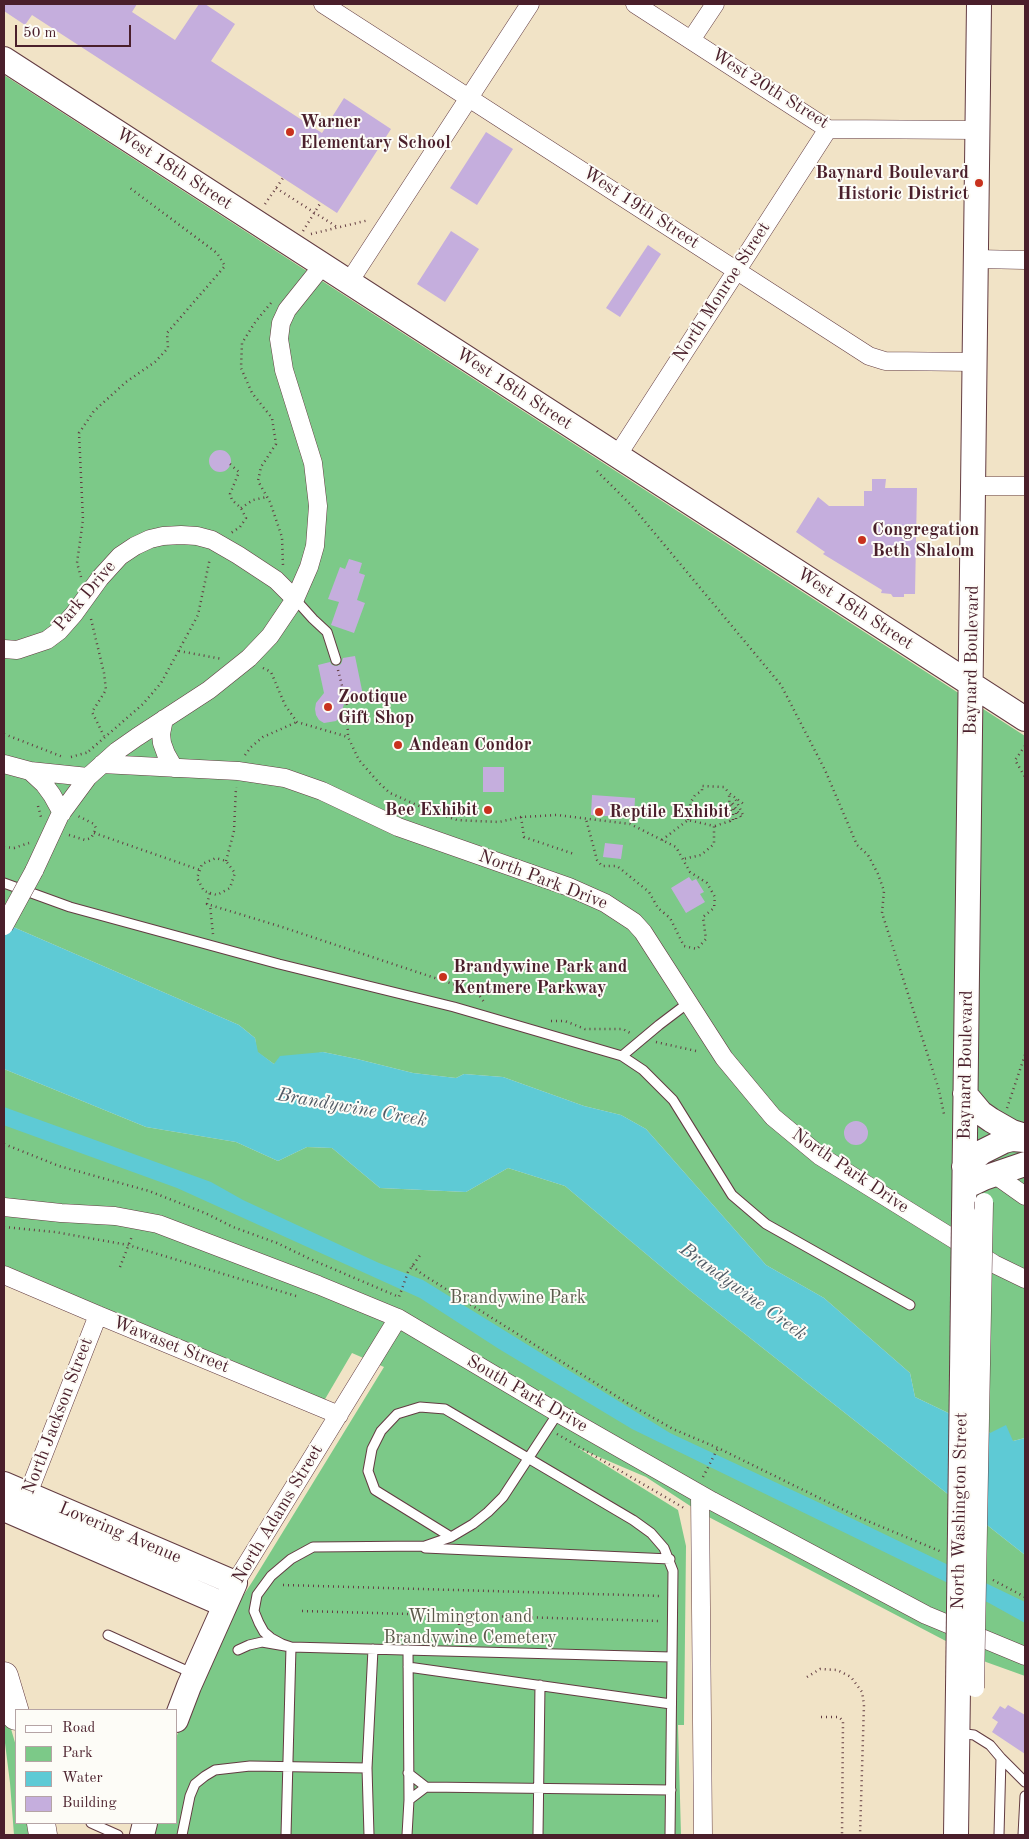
<!DOCTYPE html>
<html>
<head>
<meta charset="utf-8">
<style>
  body { margin:0 }
  #map { position:relative; width:1029px; height:1839px; overflow:hidden; background:#f1e3c6; font-family:"Old Standard TT",serif }
  canvas { display:block }
  .frame { position:absolute; inset:0; border:5px solid #4a1f2b; pointer-events:none }
  .legend { position:absolute; left:15px; top:1709px; width:162px; height:115px; box-sizing:border-box; background:#fdfcf7; border:1px solid #b5a4a5; margin:0; padding:6px 9px; list-style:none; font-size:15px; color:#4a1f2b }
  .legend li { display:flex; align-items:center; gap:10px; height:25px }
  .legend b { width:25px; border:1px solid #b5a4a5 }
  .scale { position:absolute; left:15px; top:25px; width:116px; height:22px; box-sizing:border-box; border:2px solid #4a1f2b; border-top:0; padding-left:6px; font-size:15px; line-height:18px; white-space:nowrap; color:#4a1f2b; -webkit-text-stroke:4px #fdfcf7; paint-order:stroke }
</style>
</head>
<body>
<div id="map">
<canvas width="1029" height="1839"></canvas>
<div class="frame"></div>
<ul class="legend">
<li><b style="height:6px;background:#fff"></b>Road</li>
<li><b style="height:14px;background:#7cc988"></b>Park</li>
<li><b style="height:14px;background:#5ecad5"></b>Water</li>
<li><b style="height:14px;background:#c5aedd"></b>Building</li>
</ul>
<div class="scale">50 m</div>
</div>
<script>
const g = document.querySelector('canvas').getContext('2d');
g.lineJoin = 'round';
function fillPath(path, color) { g.fillStyle = color; g.fill(path, 'evenodd'); }
const toPath = rows => new Path2D(rows.map(r => 'M' + r).join(''));
function strokePath(path, color, width, dash) { g.strokeStyle = color; g.lineWidth = width; g.lineCap = dash ? 'butt' : 'round'; g.setLineDash(dash || []); g.stroke(path); }
function label(font, color, halo, rows, align = 'center') {
  g.font = font + ' "Old Standard TT",serif'; g.lineWidth = 4; g.setLineDash([]); g.textBaseline = 'middle'; g.strokeStyle = halo; g.fillStyle = color; for (const [text, x, y, turn = 0] of rows) {
    g.save(); g.translate(x, y); g.rotate((+turn || 0) * Math.PI / 180); g.textAlign = isNaN(turn) ? turn : align; if (halo) g.strokeText(text, 0, 0); g.fillText(text, 0, 0); g.restore();
  }
}
const green = toPath([
  [4,75,1025,736,1025,1438,1013,1441,990,1433,915,1397,910,1373,824,1298,766,1265,646,1129,621,1115,584,1106,503,1077,464,1074,456,1078,413,1073,357,1059,323,1052,274,1064,257,1052,255,1038,239,1025,4,923],
  [4,1069,146,1127,236,1142,278,1161,307,1147,332,1148,380,1188,466,1192,508,1168,565,1186,688,1289,1025,1555,1025,1676,986,1662,701,1513,646,1477,578,1448,678,1510,686,1546,684,1725,678,1725,681,1835,144,1835,148,1823,176,1823,176,1738,210,1647,254,1579,384,1367,352,1353,321,1406,4,1275],
  [4,1705,16,1746,16,1823,31,1823,34,1835,14,1835,10,1783,4,1735]
]);
const water = toPath([
  [4,923,239,1025,255,1038,258,1052,274,1064,280,1056,323,1052,357,1059,413,1073,456,1078,464,1074,503,1077,584,1106,621,1115,646,1129,766,1265,824,1298,910,1373,915,1397,990,1433,1006,1425,1013,1441,1025,1438,1025,1555,688,1289,565,1186,508,1168,466,1192,380,1188,332,1148,307,1147,278,1161,236,1142,146,1127,4,1069],
  [4,1107,211,1182,243,1200,379,1263,423,1280,670,1433,822,1504,1025,1602,1025,1623,989,1603,632,1429,499,1349,420,1298,177,1188,6,1126,4,1125]
]);
const building = toPath([
  [4,4,137,4,132,12,175,40,199,4,205,4,235,24,211,61,322,133,344,98,391,129,337,213,32,15,25,25,4,11],
  [486,132,513,149,477,205,450,188],
  [451,231,479,249,445,302,417,284],
  [648,245,661,254,620,317,606,308],
  '209 461a11 11 0 1 1 22 0a11 11 0 1 1-22 0Z',
  [872,479,886,479,885,488,917,488,915,594,904,594,904,597,893,597,891,594,881,593,882,590,823,554,825,552,796,532,818,497,829,506,864,506,864,491,872,491],
  [349,559,362,563,359,573,365,575,357,600,365,603,354,633,331,625,339,602,328,599,340,567,345,569],
  [355,656,364,700,344,704,340,717,336,721,324,723,319,720,316,715,315,709,316,703,324,693,318,665,330,662,332,665,337,666,341,664,343,658],
  [483,767,504,767,504,792,483,792],
  [592,795,635,798,634,818,591,815],
  [605,843,623,845,621,859,603,857],
  [689,877,692,881,696,879,704,892,700,894,705,902,686,913,671,888],
  '844 1133a12 12 0 1 1 24 0a12 12 0 1 1-24 0Z',
  [1008,1705,1025,1715,1025,1754,992,1732,998,1722,992,1718,1000,1706,1005,1709]
]);
const path = toPath([
  [276,188,337,227],
  [265,204,283,178],
  [303,231,321,202],
  [311,234,369,220],
  [271,303,256,321,242,343,241,368,252,393,272,418,276,444,261,467,258,481,270,502,282,537,283,566],
  [230,464,239,472,230,494,232,500,241,508,246,518,240,527,231,533],
  [597,471,632,506,781,685,825,770,857,845,868,855,878,874,884,891,882,913,939,1090,944,1114],
  [241,508,253,500,267,497],
  [81,577,77,563,83,520,79,433,94,411,126,382,155,362,168,348,167,333,225,266,217,253,130,188],
  [91,619,104,673,106,690,92,712,104,736],
  [179,651,222,659],
  [263,668,271,672,285,705,297,722,348,737],
  [338,670,347,705,348,737,359,760,379,783,390,793,428,810,457,820,499,822,521,817,557,815,630,824,676,847,690,872,707,883,715,897,714,908,703,917,706,939,697,949,684,946,670,918,658,908,649,892,617,866,602,866,597,860,586,819],
  [4,734,63,757],
  [1025,746,1015,760,1025,777],
  [89,751,143,704,161,683,198,615,210,558],
  [245,755,251,747,263,737,297,722],
  [71,757,89,752],
  [38,806,41,817],
  [728,806,733,811,733,820,736,820,736,812,731,804,732,802,741,817,743,815,735,798],
  [521,817,524,837,574,854],
  [688,820,691,802,695,795,702,791,702,786,724,787,729,793],
  [715,826,730,821,729,793,745,805],
  [94,833,200,870],
  [69,835,85,840,91,838,94,833,96,828,94,824,78,816],
  [662,840,688,820,714,826,714,844,701,855,683,859],
  [4,847,14,848,29,843],
  [226,861,234,831,236,787],
  [210,893,217,895,230,888,235,873,226,861,216,858,202,864,197,878,204,891,210,893,207,904,210,905],
  [213,934,210,905,282,927,477,992,484,1002],
  [551,1021,565,1021,585,1029,623,1029,630,1033],
  [656,1042,696,1051],
  [1007,1108,1025,1055],
  [4,1144,59,1166,149,1191,205,1213,233,1227,277,1243,310,1259,399,1297,408,1272,421,1254],
  [4,1227,55,1232,128,1245,296,1296],
  [412,1266,422,1274,629,1404,673,1429,718,1448,858,1517,942,1552],
  [120,1267,132,1236],
  [557,1434,684,1508],
  [703,1477,718,1448],
  [993,1580,1025,1597],
  [283,1585,662,1596],
  [302,1611,660,1621],
  [459,1640,459,1616],
  [807,1677,820,1669,837,1670,851,1677,862,1692,864,1704,860,1835],
  [821,1717,839,1717,843,1721,842,1835]
]);
const lane = toPath([
  [295,599,313,619,327,632,336,660],
  [4,883,70,907,279,964,454,1007,622,1056,643,1070,673,1100,732,1195,766,1224,910,1305],
  [622,1056,659,1025,688,1003],
  [558,1413,503,1497,488,1512,473,1524,451,1537,425,1546,313,1547,291,1559,271,1576,257,1595,254,1611,259,1623,264,1632,271,1638,282,1644,291,1647,671,1657],
  [451,1537,375,1490,368,1471,372,1449,381,1431,397,1414,420,1407,445,1409,633,1520,651,1533,664,1548,673,1571,670,1835],
  [425,1548,670,1559],
  [108,1635,194,1674],
  [238,1650,249,1645,262,1642,291,1647,286,1835],
  [408,1667,671,1704],
  [958,1733,974,1735,990,1745,1001,1758],
  [408,1773,426,1787,409,1800],
  [426,1787,671,1790],
  [91,1823,118,1835],
  [182,1835,190,1796,195,1784,205,1776,215,1770,250,1766,367,1768],
  [369,1835,367,1768,373,1649],
  [407,1835,409,1800,408,1650],
  [538,1835,540,1685],
  [999,1835,1001,1758,1025,1782],
  [1023,1835,1025,1796]
]);
const street = toPath([
  [323,4,869,356,885,361,974,362],
  [635,4,828,129,978,130],
  [691,40,715,4],
  [976,259,1025,260],
  [349,282,530,4],
  [617,456,828,129],
  [973,486,1025,486],
  [4,649,17,650,47,640,59,631,74,614,100,578,120,556,135,546,150,539,163,536,181,535,197,536,212,540,238,555,276,580,295,599],
  [164,719,161,734,162,743,166,754,174,768],
  [4,764,30,771,88,777],
  [102,764,238,771,285,778,322,791,398,827,569,887,605,903,634,922,643,932,724,1058,773,1117,820,1156,994,1264,1025,1279],
  [30,771,44,784,52,795,62,813],
  [34,871,60,815,88,777,117,751,137,737,209,690,249,658,270,636,295,599,309,567,315,546,318,506,313,463,284,370,279,339,281,323,287,310,323,265],
  [994,1174,1025,1196],
  [4,1207,61,1213,115,1216,158,1224,318,1285,398,1318,558,1413,712,1501,926,1615,1025,1656],
  [4,1275,98,1315,339,1415],
  [700,1494,703,1835],
  [24,1504,98,1315],
  [235,1583,398,1318]
]);
const secondary = toPath([
  [4,59,1025,719],
  [965,1094,981,1113,991,1120,1012,1132,1025,1136],
  [964,1167,982,1152,1004,1141,1012,1139,1025,1140],
  [965,1187,984,1178,1025,1164],
  [964,1215,979,4],
  [4,1484,235,1583,189,1686,176,1720],
  [4,1509,225,1605],
  [142,1835,145,1823],
  [956,1835,958,1688]
]);
const highway = toPath([
  [4,1676,16,1716],
  [41,1823,43,1835]
]);
const streetBridge = toPath([
  [4,926,34,871],
  [975,1688,984,1202]
]);
const secondaryBridge = toPath([
  [958,1688,964,1215]
]);
const markers = [
  [290,132,5,"#c8321e"],
  [979,183,5,"#c8321e"],
  [862,540,5,"#c8321e"],
  [328,707,5,"#c8321e"],
  [398,745,5,"#c8321e"],
  [488,810,5,"#c8321e"],
  [599,812,5,"#c8321e"],
  [443,977,5,"#c8321e"]
];
const streetNames = [
  ["West 20th Street",770,89,32],
  ["West 18th Street",174,169,33],
  ["West 19th Street",641,208,33],
  ["North Monroe Street",722,292,-57],
  ["West 18th Street",514,389,33],
  ["Park Drive",85,596,-50],
  ["West 18th Street",855,609,33],
  ["Baynard Boulevard",972,660,-89],
  ["North Park Drive",543,880,21],
  ["Baynard Boulevard",966,1065,-89],
  ["North Park Drive",850,1171,34],
  ["Wawaset Street",171,1345,22],
  ["South Park Drive",527,1394,30],
  ["North Jackson Street",58,1416,-69],
  ["North Washington Street",960,1511,-89],
  ["North Adams Street",278,1514,-59],
  ["Lovering Avenue",120,1533,23]
];
const poiNames = [
  ["Warner",300,122],
  ["Elementary School",300,143],
  ["Baynard Boulevard",969,173,"right"],
  ["Historic District",969,194,"right"],
  ["Congregation",872,530],
  ["Beth Shalom",872,551],
  ["Zootique",338,697],
  ["Gift Shop",338,718],
  ["Andean Condor",408,745],
  ["Bee Exhibit",478,810,"right"],
  ["Reptile Exhibit",609,812],
  ["Brandywine Park and",453,967],
  ["Kentmere Parkway",453,988]
];
const parkNames = [
  ["Brandywine Park",518,1298],
  ["Wilmington and",470,1617],
  ["Brandywine Cemetery",470,1638]
];
const waterNames = [
  ["Brandywine Creek",352,1108,10],
  ["Brandywine Creek",743,1292,36]
];
fillPath(green, '#7cc988');
fillPath(water, '#5ecad5');
fillPath(building, '#c5aedd');
strokePath(lane, '#633c42', 11);
strokePath(street, '#633c42', 19);
strokePath(secondary, '#633c42', 26);
strokePath(highway, '#633c42', 29);
strokePath(path, '#633c42', 2.5, [1, 4]);
strokePath(lane, '#fff', 9);
strokePath(street, '#fff', 18);
strokePath(secondary, '#fff', 24);
strokePath(highway, '#fff', 28);
strokePath(streetBridge, '#633c42', 19, []);
strokePath(secondaryBridge, '#633c42', 26, []);
strokePath(streetBridge, '#fff', 18);
strokePath(secondaryBridge, '#fff', 24);
for (const [x, y, r, color] of markers) { const dot = new Path2D(); dot.arc(x, y, r, 0, 2 * Math.PI); g.fillStyle = color; g.fill(dot); strokePath(dot, '#fdfcf7', 2); }
label('18px', '#4a1f2b', '#fdfcf7', streetNames);
label('bold 18px', '#4a1f2b', '#fdfcf7', poiNames, 'left');
label('18px', '#5c5a4c', '#fdfcf7', parkNames);
label('italic 19px', '#515b66', '#fdfcf7', waterNames);
</script>
</body>
</html>
